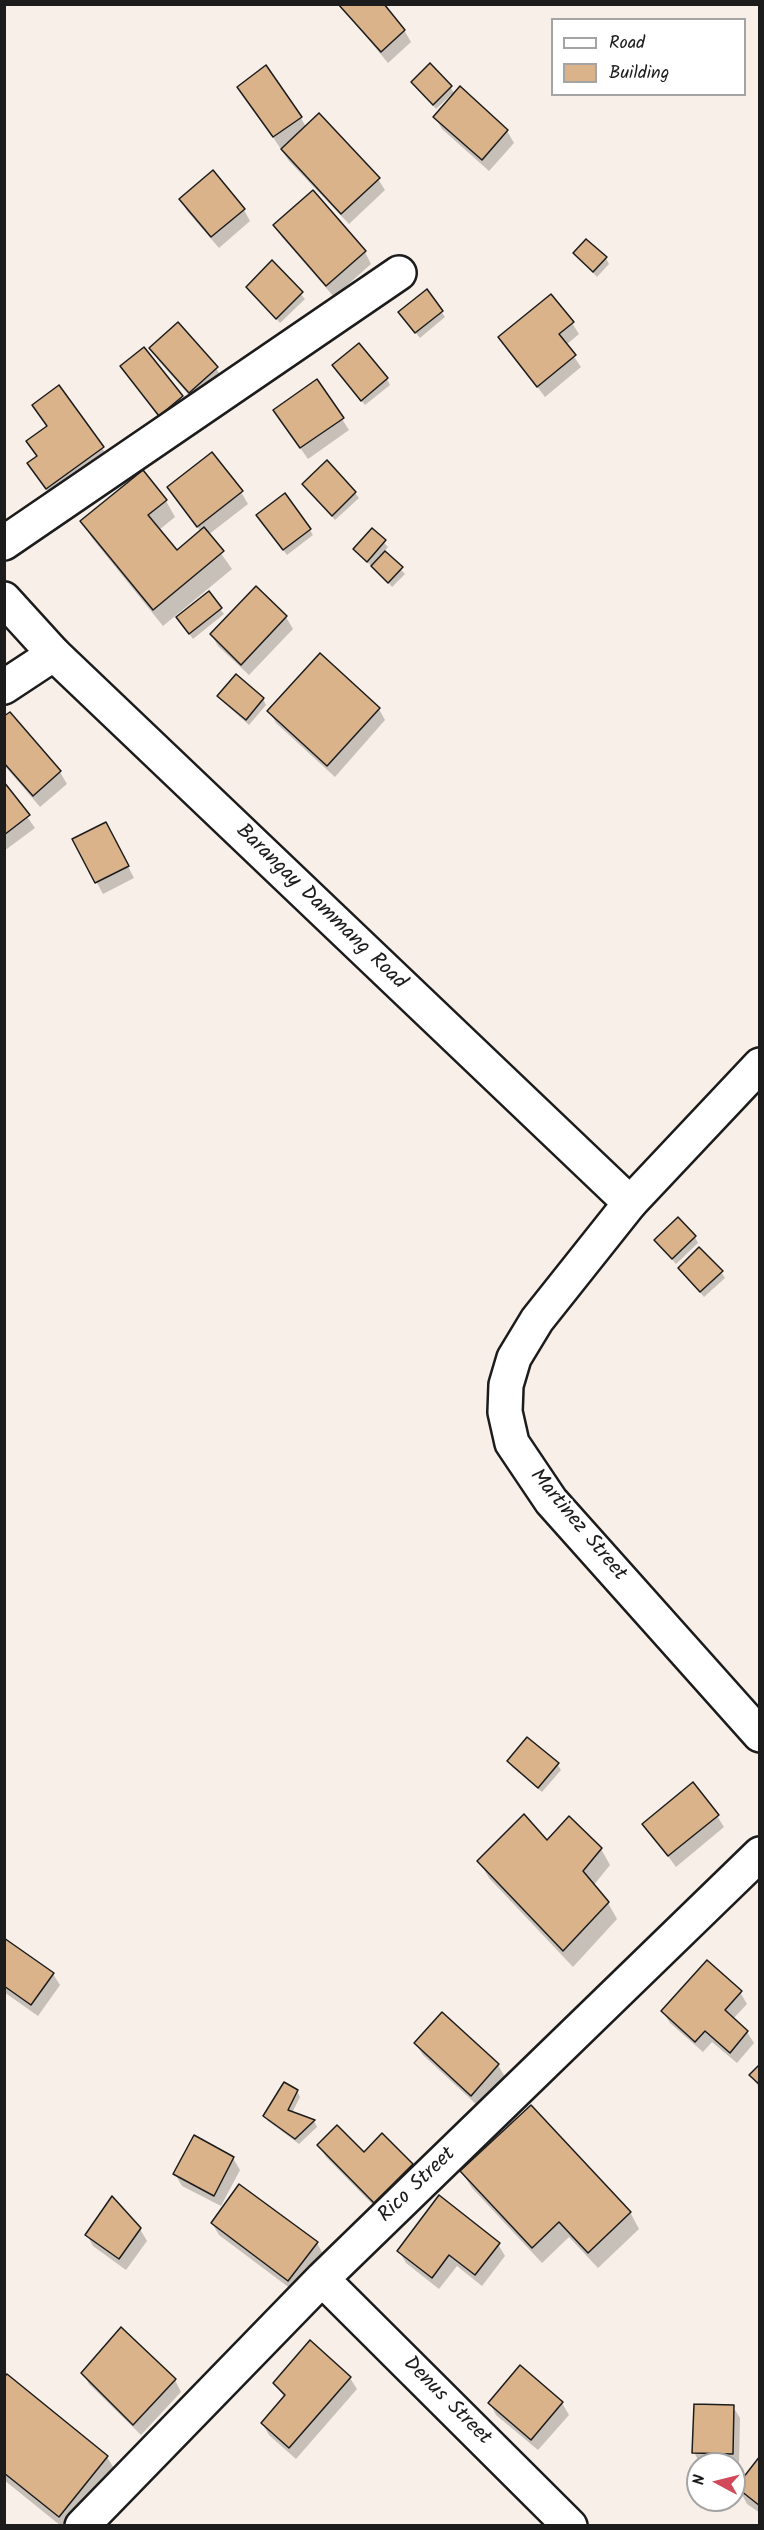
<!DOCTYPE html>
<html>
<head>
<meta charset="utf-8">
<style>
  body { margin:0 }
  #map { position:relative; width:764px; height:2530px; overflow:hidden; background:#f8f0e8; font-family:Kalam,sans-serif }
  canvas { display:block }
  .frame { position:absolute; inset:0; border:6px solid #1c1c1c; pointer-events:none }
  .legend { position:absolute; left:551px; top:18px; width:195px; height:78px; box-sizing:border-box; background:#fff; border:2px solid #a4a4a4; margin:0; padding:8px 10px; list-style:none; font-size:18px; color:#1c1c1c }
  .legend li { display:flex; align-items:center; gap:12px; height:30px }
  .legend b { width:30px; border:2px solid #a4a4a4 }
  .north { position:absolute; left:686px; top:2452px; width:60px; height:60px; box-sizing:border-box; background:#fff; border:2px solid #a4a4a4; border-radius:50%; rotate:277deg; font-size:16px; font-weight:700; line-height:24px; text-align:center; color:#1c1c1c }
  .north::after { content:''; display:block; margin:auto; width:21px; height:27px; background:#d1495b; clip-path:polygon(50% 0,100% 100%,50% 72%,0 100%) }
</style>
</head>
<body>
<div id="map">
<canvas width="764" height="2530"></canvas>
<div class="frame"></div>
<ul class="legend">
<li><b style="height:8px;background:#fff"></b>Road</li>
<li><b style="height:16px;background:#dab38b"></b>Building</li>
</ul>
<div class="north">N</div>
</div>
<script>
const g = document.querySelector('canvas').getContext('2d');
g.lineJoin = 'round';
function fillPath(path, color) { g.fillStyle = color; g.fill(path, 'evenodd'); }
const toPath = rows => new Path2D(rows.map(r => 'M' + r).join(''));
function strokePath(path, color, width, dash) { g.strokeStyle = color; g.lineWidth = width; g.lineCap = dash ? 'butt' : 'round'; g.setLineDash(dash || []); g.stroke(path); }
function label(font, color, halo, rows, align = 'center') {
  g.font = font + ' Kalam,sans-serif'; g.lineWidth = 4.5; g.setLineDash([]); g.textBaseline = 'middle'; g.strokeStyle = halo; g.fillStyle = color; for (const [text, x, y, turn = 0] of rows) {
    g.save(); g.translate(x, y); g.rotate((+turn || 0) * Math.PI / 180); g.textAlign = isNaN(turn) ? turn : align; if (halo) g.strokeText(text, 0, 0); g.fillText(text, 0, 0); g.restore();
  }
}
const shadow = toPath([
  [339,4,404,30,411,42,388,63],
  [413,82,450,87,455,94,507,131,514,143,489,171,442,129,435,117,453,96,451,95,436,109],
  [239,87,301,118,306,127,378,179,385,190,349,224,289,161],
  [313,192,365,252,371,264,334,297,282,237,275,225],
  [181,199,244,210,250,221,219,248,187,211],
  [575,254,606,258,609,264,597,277],
  [272,262,305,299,280,323,248,287],
  [426,291,445,317,420,338,403,317],
  [572,323,579,334,566,345,581,367,545,397,500,338],
  [151,348,216,368,223,380,196,403,158,360],
  [144,349,188,409,166,427,122,367],
  [337,371,387,379,390,385,365,405],
  [34,406,102,448,109,459,54,500,36,475,38,457,47,427],
  [342,419,349,430,308,459,282,422],
  [304,485,355,493,359,498,335,520],
  [169,487,241,492,248,504,208,535,232,569,163,626,92,538,82,521,166,501,175,517,159,530,177,552,201,532],
  [262,521,310,530,313,535,287,555],
  [372,530,388,547,384,552,405,574,392,587,372,564,371,566,355,549],
  [256,588,286,617,293,629,249,675,218,646,211,634],
  [220,609,224,614,193,639,181,623],
  [236,676,263,699,266,705,249,725,223,702,219,696],
  [379,709,385,720,335,777,276,723,269,711],
  [4,718,60,772,67,784,40,807,4,765],
  [4,784,35,828,4,851],
  [112,835,134,878,103,894,74,840],
  [695,1237,698,1243,676,1264,656,1241],
  [679,1268,721,1272,725,1278,704,1297],
  [509,1762,557,1764,561,1770,542,1792,512,1767],
  [717,1816,724,1827,676,1867,644,1824],
  [547,1842,601,1849,610,1865,593,1886,608,1903,617,1919,573,1967,489,1878,479,1861],
  [4,1939,53,1974,60,1985,38,2016,4,1992],
  [740,1992,747,2004,733,2019,747,2032,754,2043,737,2063,712,2042,703,2052,670,2023,663,2012],
  [443,2014,498,2065,505,2077,478,2106,423,2055,416,2044],
  [760,2066,760,2089,751,2076],
  [297,2091,300,2097,292,2113,314,2121,317,2127,299,2144,268,2121,264,2116],
  [382,2135,412,2165,419,2177,382,2214,326,2157,319,2145,364,2154],
  [233,2158,240,2170,221,2206,182,2186,175,2174],
  [462,2172,630,2212,639,2229,598,2268,569,2237,542,2263,472,2188],
  [212,2223,317,2243,323,2254,295,2292,219,2235],
  [140,2229,147,2241,126,2270,93,2246,87,2235],
  [498,2244,505,2256,482,2286,457,2266,439,2289,406,2263,399,2251],
  [83,2373,175,2380,181,2392,141,2435,89,2384],
  [350,2378,357,2389,296,2459,269,2435,262,2423,285,2398,274,2383],
  [4,2379,107,2457,117,2473,75,2526,61,2526,4,2480],
  [490,2403,562,2403,569,2415,538,2450,496,2415],
  [733,2407,740,2418,739,2465,700,2464,694,2452],
  [760,2458,760,2513,747,2504,738,2487]
]);
const building = toPath([
  [338,4,384,4,405,30,381,52,338,4],
  [430,63,452,86,433,105,411,82,430,63],
  [266,65,302,117,273,137,237,87,266,65],
  [460,86,508,130,482,160,433,117,460,86],
  [319,113,380,178,341,214,281,149,319,113],
  [213,170,245,209,211,237,179,199,213,170],
  [313,190,366,251,326,286,273,225,313,190],
  [586,239,607,257,593,272,573,253,586,239],
  [272,260,303,292,276,319,246,287,272,260],
  [427,289,443,311,415,333,398,312,427,289],
  [551,294,574,322,559,334,576,355,537,387,498,337,551,294],
  [178,322,218,367,189,393,149,348,178,322],
  [359,343,388,378,361,401,332,365,359,343],
  [144,347,183,396,159,416,120,366,144,347],
  [317,379,344,418,300,448,273,410,317,379],
  [59,385,104,447,46,489,27,463,37,456,26,441,47,426,32,405,59,385],
  [212,452,243,491,197,527,167,487,212,452],
  [327,460,356,492,332,516,302,484,327,460],
  [143,470,167,500,148,515,177,550,204,527,224,551,153,610,80,521,143,470],
  [285,493,311,529,283,550,256,515,285,493],
  [372,528,386,540,367,562,353,549,372,528],
  [385,551,403,567,388,583,371,566,385,551],
  [256,586,287,616,241,665,210,634,256,586],
  [209,591,222,608,189,634,176,617,209,591],
  [320,653,380,708,327,766,267,711,320,653],
  [236,674,264,698,246,720,217,696,236,674],
  [10,712,61,771,33,796,4,763,4,716,10,712],
  [4,782,30,815,4,835,4,782],
  [106,822,129,866,95,883,72,839,106,822],
  [678,1217,696,1236,672,1259,654,1240,678,1217],
  [699,1247,723,1271,700,1292,678,1268,699,1247],
  [527,1737,559,1763,538,1788,507,1761,527,1737],
  [693,1782,719,1815,668,1856,642,1824,693,1782],
  [524,1814,547,1840,569,1816,602,1848,583,1871,609,1902,563,1951,477,1861,524,1814],
  [4,1938,54,1973,31,2005,4,1986,4,1938],
  [707,1960,742,1991,725,2010,748,2031,730,2053,705,2031,695,2042,661,2011,707,1960],
  [442,2012,499,2064,471,2096,414,2043,442,2012],
  [760,2064,760,2085,749,2075,760,2064],
  [284,2082,298,2090,288,2110,315,2120,295,2139,263,2116,284,2082],
  [531,2105,631,2212,588,2253,559,2222,532,2248,460,2171,531,2105],
  [337,2125,364,2152,382,2133,413,2164,374,2203,317,2145,337,2125],
  [194,2135,234,2157,214,2196,173,2174,194,2135],
  [239,2184,318,2242,288,2281,211,2223,239,2184],
  [439,2195,500,2243,475,2275,449,2255,432,2278,397,2251,439,2195],
  [112,2196,141,2228,119,2259,85,2235,112,2196],
  [121,2327,176,2379,133,2425,81,2373,121,2327],
  [310,2340,351,2377,289,2448,261,2423,285,2395,273,2383,310,2340],
  [520,2365,563,2402,531,2440,488,2403,520,2365],
  [7,2374,108,2456,59,2517,4,2473,4,2377,7,2374],
  [694,2404,734,2405,733,2454,692,2453,694,2404],
  [760,2456,760,2506,736,2487,760,2456]
]);
const minor = toPath([
  [4,543,399,273],
  [4,599,54,654],
  [630,1203,537,1320,514,1358,506,1385,505,1412,512,1443,551,1501,760,1735],
  [322,2279,570,2526],
  [82,2526,322,2279,760,1854]
]);
const tertiary = toPath([
  [4,687,54,654,630,1203,760,1065]
]);
const streetNames = [
  ["Barangay Dammang Road",320,908,44],
  ["Martinez Street",577,1526,50],
  ["Rico Street",418,2186,-44],
  ["Denus Street",446,2402,45]
];
fillPath(shadow, '#0003');
fillPath(building, '#dab38b');
strokePath(building, '#1c1c1c', 1.5);
strokePath(minor, '#1c1c1c', 38);
strokePath(tertiary, '#1c1c1c', 38);
strokePath(minor, '#fff', 33);
strokePath(tertiary, '#fff', 33);
label('21px', '#1c1c1c', '#fff', streetNames);
</script>
</body>
</html>
